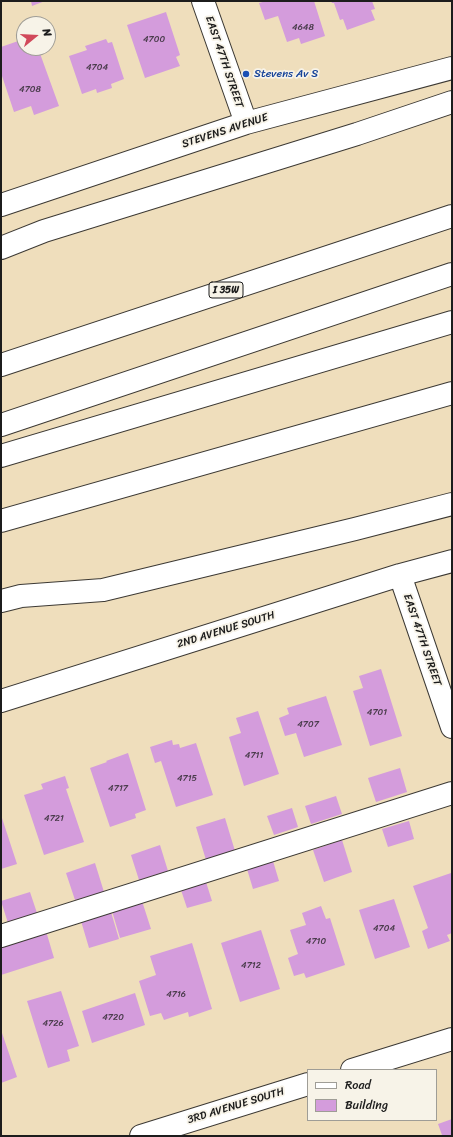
<!DOCTYPE html>
<html>
<head>
<meta charset="utf-8">
<style>
  body { margin:0 }
  #map { position:relative; width:453px; height:1137px; overflow:hidden; background:#efdebc; font-family:Sriracha,sans-serif }
  canvas { display:block }
  .frame { position:absolute; inset:0; border:2px solid #1c1c1c; pointer-events:none }
  .legend { position:absolute; left:307px; top:1069px; width:130px; height:52px; box-sizing:border-box; background:#f7f3e8; border:1px solid #9f9d96; margin:0; padding:5px 7px; list-style:none; font-size:12px; color:#1c1c1c }
  .legend li { display:flex; align-items:center; gap:8px; height:20px }
  .legend b { width:20px; border:1px solid #9f9d96 }
  .north { position:absolute; left:16px; top:16px; width:40px; height:40px; box-sizing:border-box; background:#f7f3e8; border:1px solid #9f9d96; border-radius:50%; rotate:72deg; font-size:11px; font-weight:700; line-height:16px; text-align:center; color:#1c1c1c }
  .north::after { content:''; display:block; margin:auto; width:14px; height:18px; background:#d1495b; clip-path:polygon(50% 0,100% 100%,50% 72%,0 100%) }
</style>
</head>
<body>
<div id="map">
<canvas width="453" height="1137"></canvas>
<div class="frame"></div>
<ul class="legend">
<li><b style="height:5px;background:#fff"></b>Road</li>
<li><b style="height:11px;background:#d49cdc"></b>Building</li>
</ul>
<div class="north">N</div>
</div>
<script>
const g = document.querySelector('canvas').getContext('2d');
g.lineJoin = 'round';
function fillPath(path, color) { g.fillStyle = color; g.fill(path, 'evenodd'); }
const toPath = rows => new Path2D(rows.map(r => 'M' + r).join(''));
function strokePath(path, color, width, dash) { g.strokeStyle = color; g.lineWidth = width; g.lineCap = dash ? 'butt' : 'round'; g.setLineDash(dash || []); g.stroke(path); }
function label(font, color, halo, rows, align = 'center') {
  g.font = font + ' Sriracha,sans-serif'; g.lineWidth = 3.5; g.setLineDash([]); g.textBaseline = 'middle'; g.strokeStyle = halo; g.fillStyle = color; for (const [text, x, y, turn = 0] of rows) {
    g.save(); g.translate(x, y); g.rotate((+turn || 0) * Math.PI / 180); g.textAlign = isNaN(turn) ? turn : align; if (halo) g.strokeText(text, 0, 0); g.fillText(text, 0, 0); g.restore();
  }
}
const building = toPath([
  [31,1,45,1,32,6],
  [266,1,314,1,325,36,301,44,299,38,287,42,278,16,265,20,259,3],
  [331,1,372,1,375,9,371,10,375,20,347,30,343,19,340,20,334,3,332,3],
  [166,12,180,55,176,57,180,66,145,78,127,25],
  [24,39,24,48,38,48,59,106,34,115,31,106,14,112,1,73,1,47],
  [106,39,108,43,112,42,124,79,111,84,112,88,97,93,96,89,82,94,69,56,87,50,85,46],
  [381,669,402,736,370,746,353,691,363,688,359,676],
  [326,696,342,745,304,757,296,733,285,736,279,718,289,714,287,708],
  [258,711,279,774,244,786,229,737,241,733,236,718],
  [172,740,173,745,179,744,180,748,196,743,213,795,176,807,161,761,155,763,150,747],
  [128,753,146,810,135,814,136,818,110,827,90,768,107,762,106,761],
  [400,768,407,792,376,802,368,778],
  [65,776,69,788,66,789,84,842,44,855,24,795,43,789,41,784],
  [336,796,342,814,311,824,305,806],
  [292,808,298,827,274,835,267,816],
  [1,815,17,864,1,869],
  [225,818,235,851,206,860,196,827],
  [409,821,414,839,388,847,382,829],
  [342,840,352,872,324,882,313,850],
  [160,845,168,871,139,880,131,855],
  [273,861,279,881,253,889,247,869],
  [95,863,104,892,75,900,66,873],
  [451,873,452,877,452,933,447,935,450,941,428,949,422,931,428,928,413,886],
  [206,882,212,901,187,908,181,890],
  [30,892,37,913,8,923,1,901],
  [394,899,410,947,375,959,359,910],
  [142,901,151,929,120,938,112,911],
  [321,906,326,919,330,918,345,965,306,978,304,973,294,976,288,958,298,954,290,930,306,925,302,913],
  [111,912,119,939,89,948,81,921],
  [261,930,280,989,240,1002,221,943],
  [46,931,54,958,1,975,1,946],
  [192,943,212,1009,189,1017,188,1012,164,1020,161,1013,150,1016,139,981,156,975,150,956],
  [61,991,79,1046,67,1050,70,1061,48,1068,27,1001],
  [135,993,145,1025,92,1043,82,1011],
  [1,1030,17,1077,1,1083],
  [452,1119,452,1136,438,1136,442,1135,438,1124]
]);
const minor = toPath([
  [203,1,246,123],
  [1,205,246,123,452,68],
  [400,575,452,727],
  [1,701,400,575,452,561],
  [1,936,452,793],
  [352,1070,452,1039],
  [141,1136,308,1084]
]);
const highway = toPath([
  [1,248,44,231,357,134,452,102],
  [1,365,452,216],
  [1,425,452,274],
  [1,456,452,322],
  [1,521,452,393],
  [1,601,21,596,103,590,355,529,452,504]
]);
const markers = [
  [246,74,4,"#1a4fb4"]
];
const numberNames = [
  ["4648",303,28],
  ["4700",154,40],
  ["4704",97,68],
  ["4708",30,90],
  ["4701",377,713],
  ["4707",308,725],
  ["4711",254,756],
  ["4715",187,779],
  ["4717",118,789],
  ["4721",54,819],
  ["4704",384,929],
  ["4710",316,942],
  ["4712",251,966],
  ["4716",176,995],
  ["4720",113,1018],
  ["4726",53,1024]
];
const shields = [
  [226,290,34]
];
const shieldNames = [
  ["I 35W",226,290]
];
const streetNames = [
  ["EAST 47TH STREET",224,62,71],
  ["STEVENS AVENUE",225,131,-18],
  ["2ND AVENUE SOUTH",226,630,-17],
  ["EAST 47TH STREET",422,640,71],
  ["3RD AVENUE SOUTH",236,1106,-17]
];
const transitNames = [
  ["Stevens Av S",254,74]
];
fillPath(building, '#d49cdc');
strokePath(minor, '#3c3934', 24);
strokePath(highway, '#3c3934', 24);
strokePath(minor, '#fff', 22);
strokePath(highway, '#fff', 22);
for (const [x, y, r, color] of markers) { const dot = new Path2D(); dot.arc(x, y, r, 0, 2 * Math.PI); g.fillStyle = color; g.fill(dot); strokePath(dot, '#f7f3e8', 1.5); }
label('9px', '#4a3c4c', null, numberNames);
for (const [x, y, w] of shields) { const box = new Path2D(); box.roundRect(x - w / 2, y - 8, w, 16, 3); g.fillStyle = '#f7f3e8'; g.fill(box); strokePath(box, '#1c1c1c', 1); }
label('bold 10px', '#1c1c1c', null, shieldNames);
label('11px', '#1c1c1c', '#f7f3e8', streetNames);
label('11px', '#164399', '#f7f3e8', transitNames, 'left');
</script>
</body>
</html>
